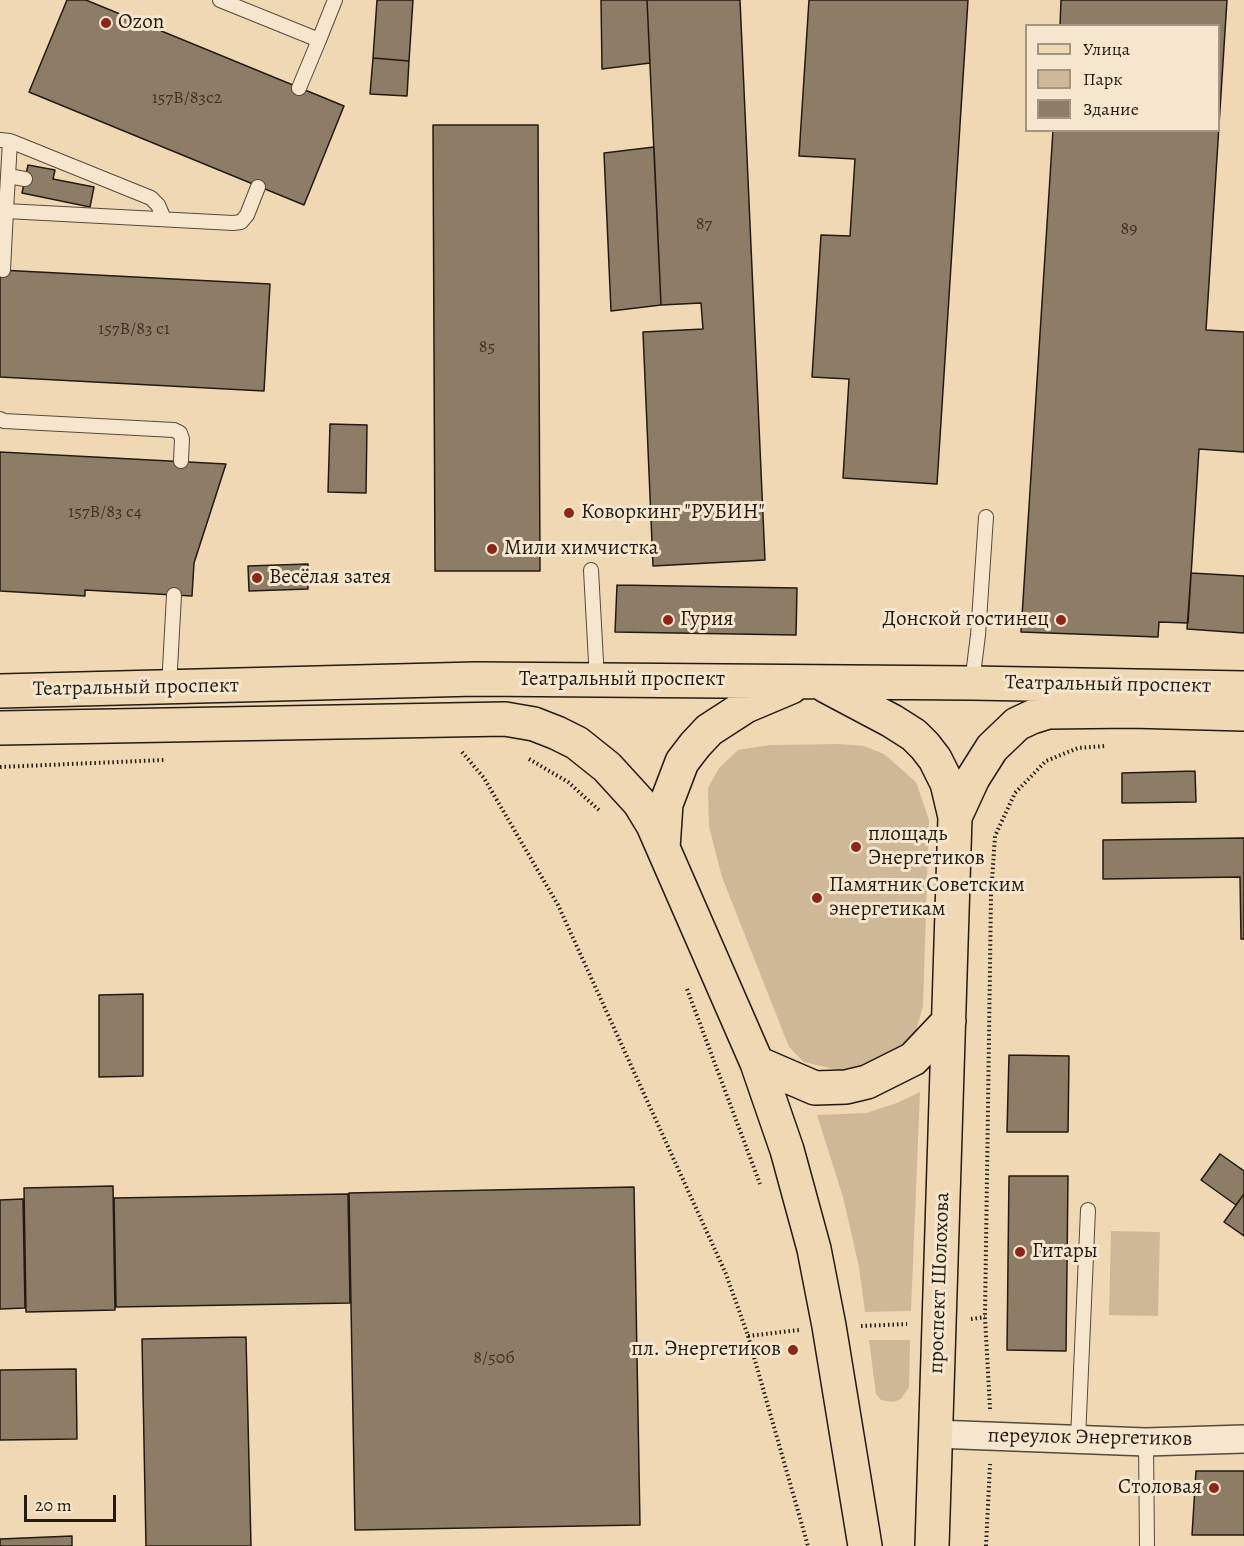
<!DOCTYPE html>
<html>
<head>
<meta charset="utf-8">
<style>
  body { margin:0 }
  #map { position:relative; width:1244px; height:1546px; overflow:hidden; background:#f1d8b4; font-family:Alegreya,serif }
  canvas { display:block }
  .legend { position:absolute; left:1025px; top:24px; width:195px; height:108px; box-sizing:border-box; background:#f6e6ce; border:2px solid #a29582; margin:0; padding:8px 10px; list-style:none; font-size:18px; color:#231b11 }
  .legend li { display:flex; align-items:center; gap:12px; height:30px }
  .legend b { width:30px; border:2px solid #a29582 }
  .scale { position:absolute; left:24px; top:1495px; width:92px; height:27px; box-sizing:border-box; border:3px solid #231b11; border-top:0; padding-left:8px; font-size:18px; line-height:21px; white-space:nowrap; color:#231b11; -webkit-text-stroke:4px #f6e6ce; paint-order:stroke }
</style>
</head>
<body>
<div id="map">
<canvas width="1244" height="1546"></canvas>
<ul class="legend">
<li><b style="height:8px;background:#f1d8b4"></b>Улица</li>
<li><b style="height:16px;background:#ceb898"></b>Парк</li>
<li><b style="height:16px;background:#8e7d66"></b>Здание</li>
</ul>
<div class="scale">20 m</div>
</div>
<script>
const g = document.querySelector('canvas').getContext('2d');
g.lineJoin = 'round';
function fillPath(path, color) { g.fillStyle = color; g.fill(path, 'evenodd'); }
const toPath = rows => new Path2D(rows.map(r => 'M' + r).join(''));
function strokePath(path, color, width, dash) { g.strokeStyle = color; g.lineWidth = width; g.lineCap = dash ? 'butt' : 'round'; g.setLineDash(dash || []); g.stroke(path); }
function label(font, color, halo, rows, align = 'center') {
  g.font = font + ' Alegreya,serif'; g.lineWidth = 6; g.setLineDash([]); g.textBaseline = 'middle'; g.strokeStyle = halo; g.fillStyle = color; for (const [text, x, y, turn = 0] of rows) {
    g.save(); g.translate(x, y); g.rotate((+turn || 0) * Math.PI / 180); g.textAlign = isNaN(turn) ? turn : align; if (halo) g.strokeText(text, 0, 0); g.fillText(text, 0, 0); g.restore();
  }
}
const green = toPath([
  [840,744,864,746,884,754,916,782,929,820,923,1006,916,1031,901,1048,879,1062,842,1071,804,1062,789,1047,722,877,709,827,708,788,719,768,738,750,770,745],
  [920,1092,911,1311,865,1312,859,1267,843,1197,817,1115,866,1113,897,1103],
  [1111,1231,1160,1232,1158,1316,1109,1315],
  [869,1340,910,1340,909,1387,901,1399,893,1402,881,1400,876,1394]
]);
const building = toPath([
  [67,0,86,0,344,106,304,205,29,92,67,0],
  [377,0,413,0,409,61,373,58,377,0],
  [601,0,647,0,650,63,602,69,601,0],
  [647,0,740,0,765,560,653,566,643,332,703,329,701,303,661,305,647,0],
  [809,0,968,0,937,484,843,478,849,379,812,377,821,235,850,236,855,159,799,156,809,0],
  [1061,0,1227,0,1206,330,1244,332,1244,452,1199,449,1188,623,1159,622,1158,637,1021,632,1053,130,1218,130,1218,26,1060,26,1061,0],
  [373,58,409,61,407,96,370,94,373,58],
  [433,125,538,125,540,571,435,571,433,125],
  [654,147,661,305,611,311,604,153,654,147],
  [28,165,55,170,53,179,94,187,90,207,22,193,28,165],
  [0,270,270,284,264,391,0,377,0,270],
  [330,424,367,425,366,493,328,492,330,424],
  [0,452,226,464,194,563,192,596,85,590,85,596,0,591,0,452],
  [308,564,308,589,249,591,248,566,308,564],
  [1191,573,1244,576,1244,633,1187,629,1191,573],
  [617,585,797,588,796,635,615,632,617,585],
  [1195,771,1196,802,1122,803,1122,773,1195,771],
  [1244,838,1244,939,1241,939,1240,877,1103,879,1103,840,1244,838],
  [143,994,143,1076,99,1077,99,995,143,994],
  [1009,1055,1069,1056,1068,1132,1007,1132,1009,1055],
  [1220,1154,1244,1171,1244,1194,1236,1205,1201,1180,1220,1154],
  [1009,1176,1068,1176,1066,1351,1007,1350,1009,1176],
  [113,1186,115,1310,26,1312,24,1188,113,1186],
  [634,1187,640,1525,355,1530,349,1193,634,1187],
  [348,1194,350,1303,116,1307,114,1198,348,1194],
  [1244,1194,1244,1236,1224,1222,1244,1194],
  [23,1199,25,1308,0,1309,0,1200,23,1199],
  [246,1337,251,1546,146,1546,142,1339,246,1337],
  [76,1369,77,1439,0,1440,0,1370,76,1369],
  [1196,1471,1244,1471,1244,1535,1192,1535,1196,1471],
  [72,1536,72,1546,0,1546,0,1539,72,1536]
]);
const path = toPath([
  [462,752,484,778,558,905,726,1274,748,1336,799,1330],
  [529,759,568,782,600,811],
  [0,767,164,760],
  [687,989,760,1184],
  [971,1319,985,1317],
  [861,1326,907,1324],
  [748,1336,808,1546],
  [990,1409,985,1317,991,896,995,836,1015,793,1046,761,1078,748,1105,746],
  [986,1546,990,1464]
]);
const lane = toPath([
  [220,0,319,40,299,88],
  [319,40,335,0],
  [0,140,10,141,6,211],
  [10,141,151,198,158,205,164,219],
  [8,176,25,179],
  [3,270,6,211,233,223,241,222,247,215,258,187],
  [0,419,4,421,174,430,180,433,182,439,181,461],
  [591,570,597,680],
  [972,683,978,635,986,517],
  [169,687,174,595],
  [1078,1439,1088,1210],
  [1146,1442,1147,1546]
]);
const street = toPath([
  [935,1434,1146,1442,1244,1439]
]);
const primary = toPath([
  [826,686,892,721,914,735,925,746,935,759,947,783,955,817,932,1546],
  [0,691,476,679,972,683,1244,688],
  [0,728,505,719,534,724,557,733,577,743,607,767,639,802,653,825,757,1063,787,1150,814,1249,829,1326,865,1546],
  [955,817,973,778,992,748,1017,724,1032,717,1048,712,1131,711,1244,714],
  [663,848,666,804,682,762,695,745,709,730,746,706,791,687],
  [757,1063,815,1088,846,1087,867,1082,913,1059,949,1021]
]);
const markers = [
  [106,23,6,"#8f2418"],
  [569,513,6,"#8f2418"],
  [492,549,6,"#8f2418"],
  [257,578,6,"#8f2418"],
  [668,620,6,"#8f2418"],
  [1061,620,6,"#8f2418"],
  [856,847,6,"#8f2418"],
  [817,898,6,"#8f2418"],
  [1020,1252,6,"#8f2418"],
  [793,1350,6,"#8f2418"],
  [1214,1488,6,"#8f2418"]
];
const numberNames = [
  ["157В/83с2",187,99],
  ["87",704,225],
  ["89",1129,230],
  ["157В/83 с1",134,330],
  ["85",487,348],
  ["157В/83 с4",105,513],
  ["8/50б",494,1359]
];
const poiNames = [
  ["Ozon",118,23],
  ["Коворкинг \"РУБИН\"",581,513],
  ["Мили химчистка",504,549],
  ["Весёлая затея",269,578],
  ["Гурия",680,620],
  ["Донской гостинец",1049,620,"right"],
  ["площадь",868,835],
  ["Энергетиков",868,859],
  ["Памятник Советским",829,886],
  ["энергетикам",829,910],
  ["Гитары",1032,1252],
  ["пл. Энергетиков",781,1350,"right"],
  ["Столовая",1202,1488,"right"]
];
const streetNames = [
  ["Театральный проспект",622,680],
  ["Театральный проспект",1108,685,1],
  ["Театральный проспект",136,688,-1],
  ["проспект Шолохова",940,1283,-88],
  ["переулок Энергетиков",1090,1438,1]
];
fillPath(green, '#ceb898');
fillPath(building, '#8e7d66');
strokePath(building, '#231b11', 1.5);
strokePath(lane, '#564a3a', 16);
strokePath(street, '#564a3a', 30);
strokePath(primary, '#231b11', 36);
strokePath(path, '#231b11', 4, [1.5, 3]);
strokePath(lane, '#f6e6ce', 14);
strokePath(street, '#f6e6ce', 27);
strokePath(primary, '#f1d8b4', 33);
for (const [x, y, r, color] of markers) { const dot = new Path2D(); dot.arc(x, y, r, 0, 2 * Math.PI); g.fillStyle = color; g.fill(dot); strokePath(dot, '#f6e6ce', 2); }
label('18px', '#3e3426', null, numberNames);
label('21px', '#231b11', '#f6e6ce', poiNames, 'left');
label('21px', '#231b11', '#f6e6ce', streetNames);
</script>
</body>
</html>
